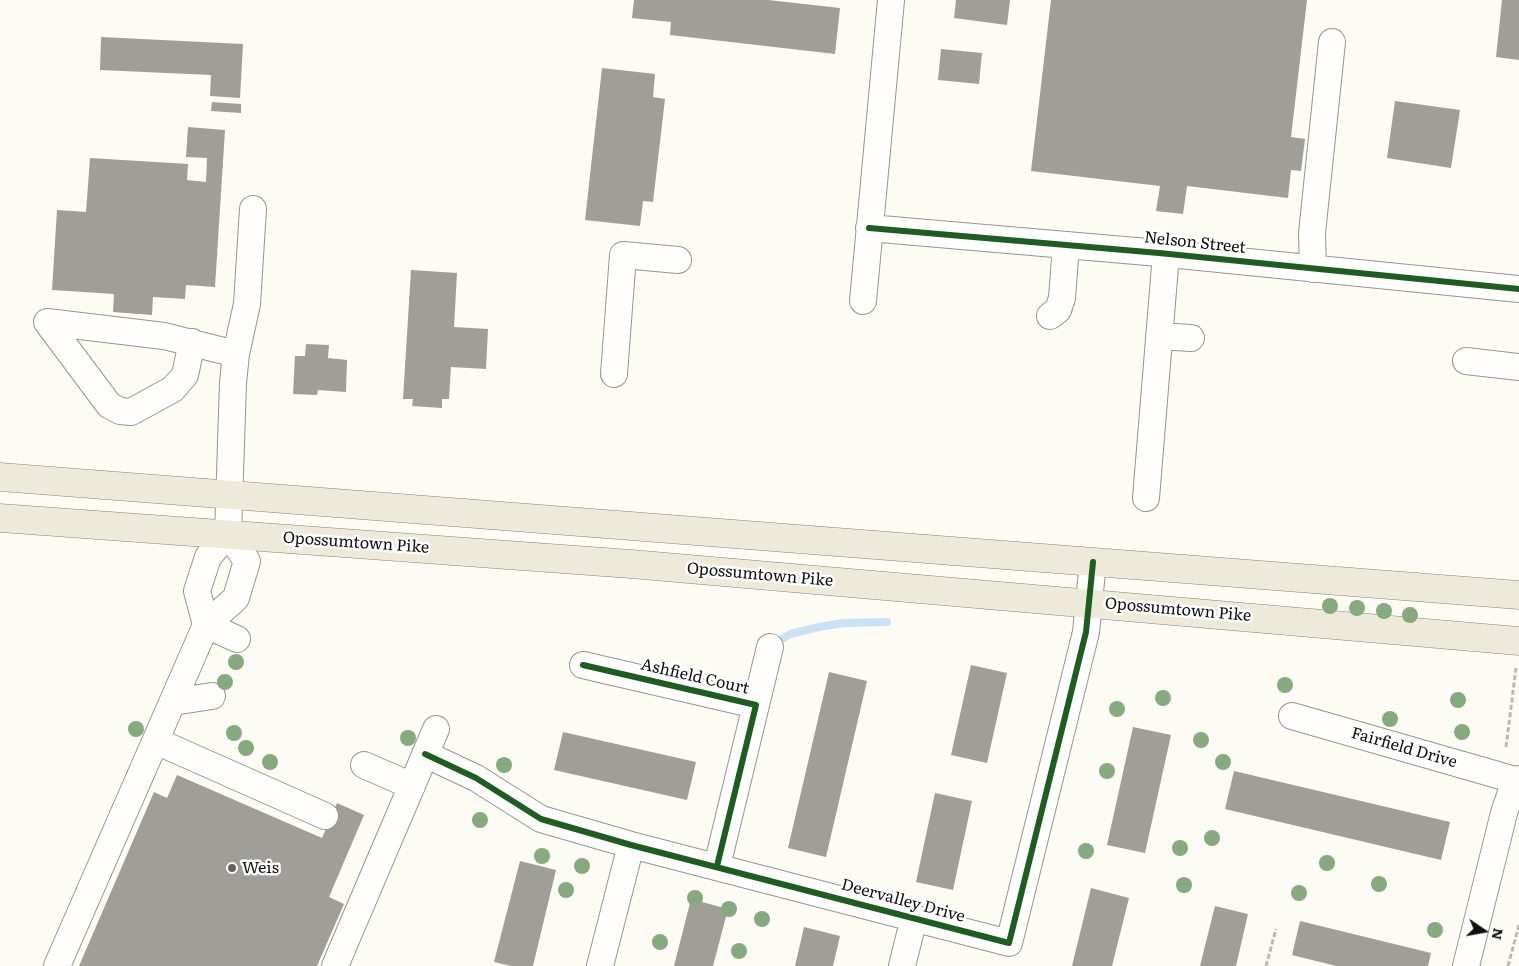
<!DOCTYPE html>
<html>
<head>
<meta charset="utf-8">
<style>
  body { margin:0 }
  #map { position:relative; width:1519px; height:966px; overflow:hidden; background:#fcfbf4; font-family:Literata,serif }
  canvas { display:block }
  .north { position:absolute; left:1459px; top:906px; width:50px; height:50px; -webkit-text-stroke:4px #fff; paint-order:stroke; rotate:102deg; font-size:14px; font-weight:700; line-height:20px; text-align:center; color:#0f0f0f }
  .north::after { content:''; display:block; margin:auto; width:18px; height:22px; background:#0f0f0f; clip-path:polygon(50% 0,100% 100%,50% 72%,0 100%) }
</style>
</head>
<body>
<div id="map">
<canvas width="1519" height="966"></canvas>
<div class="north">N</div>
</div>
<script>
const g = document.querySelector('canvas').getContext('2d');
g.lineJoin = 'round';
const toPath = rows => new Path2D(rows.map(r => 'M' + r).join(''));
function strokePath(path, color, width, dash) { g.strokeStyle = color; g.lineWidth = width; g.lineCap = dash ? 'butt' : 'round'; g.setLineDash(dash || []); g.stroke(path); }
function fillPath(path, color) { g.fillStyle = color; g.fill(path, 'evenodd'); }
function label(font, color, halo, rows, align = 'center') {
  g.font = font + ' Literata,serif'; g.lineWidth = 5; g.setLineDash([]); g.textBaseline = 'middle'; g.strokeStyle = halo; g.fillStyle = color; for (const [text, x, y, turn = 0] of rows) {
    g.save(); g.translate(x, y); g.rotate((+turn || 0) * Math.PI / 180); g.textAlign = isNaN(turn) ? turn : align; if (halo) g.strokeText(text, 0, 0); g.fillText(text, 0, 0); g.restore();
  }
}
const stream = toPath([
  [779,641,790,634,819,627,844,623,887,622]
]);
const building = toPath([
  [634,0,768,0,840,8,835,54,670,35,671,22,632,18],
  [956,0,1010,0,1007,25,954,18],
  [1051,0,1307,0,1291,137,1305,139,1301,171,1291,170,1288,198,1187,186,1183,214,1156,211,1160,186,1031,171],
  [1502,0,1519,0,1519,60,1496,57],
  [101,37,243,44,240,98,210,96,211,75,100,70],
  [941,49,982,53,979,84,938,80],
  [602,68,655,74,653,97,665,99,653,202,643,201,640,226,585,220],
  [1395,101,1460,110,1451,168,1387,158],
  [212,102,241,104,241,113,211,111],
  [188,127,225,130,215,287,186,285,185,299,153,297,152,315,113,312,114,294,52,290,57,210,86,212,90,158,188,164,187,180,206,182,207,158,186,157],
  [411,270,457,273,454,327,488,329,486,369,451,367,449,399,442,399,442,408,412,406,413,399,403,399],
  [306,344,329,345,328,358,347,360,346,392,318,390,317,395,293,394,295,356,305,356],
  [971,665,1007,673,987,763,951,755],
  [829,672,867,681,826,857,788,848],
  [1133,727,1171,735,1145,853,1107,845],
  [563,732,696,762,687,800,554,770],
  [1234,771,1450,822,1441,860,1225,809],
  [177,775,322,838,337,803,364,815,329,897,344,904,317,966,79,966,154,792,167,798],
  [935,793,972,801,953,890,916,882],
  [520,861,556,870,533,966,511,966,494,962],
  [1091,888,1129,898,1112,966,1072,966],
  [691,899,728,909,713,966,674,966],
  [1215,906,1248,914,1236,966,1200,966],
  [1300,921,1431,953,1428,966,1336,966,1292,955],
  [804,927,840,936,833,966,795,966]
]);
const path = toPath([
  [1506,747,1516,668],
  [1266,966,1276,929],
  [1508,966,1519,925]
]);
const minor = toPath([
  [869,228,1159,253,1519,289],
  [1313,269,1312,233,1332,42],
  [863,301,891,0],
  [1050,316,1058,310,1062,298,1066,245],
  [47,322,109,405,120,411,131,412,173,389,185,375,192,342],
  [47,322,164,336,236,354],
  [1159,336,1191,338],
  [1466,361,1519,367],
  [614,374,623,255,678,260],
  [1146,498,1166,254],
  [206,625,197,591,208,557,228,534],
  [206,625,237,639],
  [583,665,756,705,717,866],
  [173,702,212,696],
  [756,705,770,647],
  [1292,716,1515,780],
  [156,741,325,816],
  [425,754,476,778,541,819,631,845,1009,943,1086,632,1093,562],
  [364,765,412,786],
  [57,966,206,625,236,598,247,561,228,534,233,383,236,354,247,304,253,209],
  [335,966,436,729],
  [600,966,631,845],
  [902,966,914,918],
  [1466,966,1504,813,1515,780,1519,779]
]);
const major = toPath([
  [0,477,1519,595],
  [0,518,631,564,1519,641]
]);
const cycleway = toPath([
  [869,228,1159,253,1519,289],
  [583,665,756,705,717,866],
  [425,754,476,778,541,819,631,845,1009,943,1086,632,1093,562]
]);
const trees = [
  [1330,606],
  [1357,608],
  [1384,611],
  [1410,615],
  [236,662],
  [225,682],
  [1285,685],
  [1163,698],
  [1458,700],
  [1117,709],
  [1390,719],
  [136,729],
  [1462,732],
  [234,733],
  [408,738],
  [1201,740],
  [246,748],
  [270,762],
  [1223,762],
  [504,765],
  [1107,771],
  [480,820],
  [1212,838],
  [1180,848],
  [1086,851],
  [542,856],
  [1327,863],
  [582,866],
  [1379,884],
  [1184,885],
  [566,890],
  [1299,893],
  [695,898],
  [729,909],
  [762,919],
  [1435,930],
  [660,942],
  [739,951]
];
const markers = [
  [232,868,5,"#62625f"]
];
const streetNames = [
  ["Nelson Street",1195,243,6],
  ["Opossumtown Pike",356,543,4],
  ["Opossumtown Pike",760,575,5],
  ["Opossumtown Pike",1178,610,5],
  ["Ashfield Court",695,677,13],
  ["Fairfield Drive",1404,748,16],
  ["Deervalley Drive",903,901,15]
];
const poiNames = [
  ["Weis",242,868]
];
strokePath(stream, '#cae1f6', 8);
fillPath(building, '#a09e99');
strokePath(minor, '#969592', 28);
strokePath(major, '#83837f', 29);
strokePath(path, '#b9b9b8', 3, [5, 2.5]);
strokePath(minor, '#fffefd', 26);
strokePath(major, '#edead9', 28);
strokePath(cycleway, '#1b5e20', 6);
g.fillStyle = '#85aa7e';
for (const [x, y] of trees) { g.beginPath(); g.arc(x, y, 8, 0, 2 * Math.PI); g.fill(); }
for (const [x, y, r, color] of markers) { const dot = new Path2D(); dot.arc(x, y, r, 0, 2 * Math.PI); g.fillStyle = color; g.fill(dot); strokePath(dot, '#fff', 2); }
label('16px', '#0f0f0f', '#fff', streetNames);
label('16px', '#0f0f0f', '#fff', poiNames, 'left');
</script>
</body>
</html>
